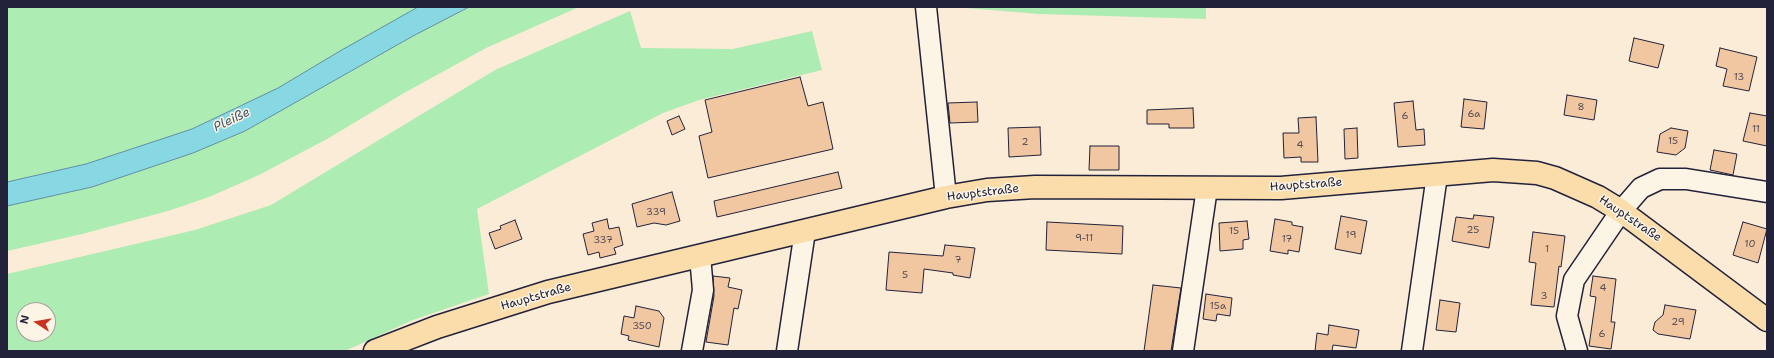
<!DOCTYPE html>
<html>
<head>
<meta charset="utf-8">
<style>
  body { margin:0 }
  #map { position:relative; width:1774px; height:358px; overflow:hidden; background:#faecd7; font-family:"Shantell Sans",sans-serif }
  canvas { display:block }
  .frame { position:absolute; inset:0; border:8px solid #22223b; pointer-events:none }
  .north { position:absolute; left:16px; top:302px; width:40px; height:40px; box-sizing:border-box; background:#fcf5e5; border:1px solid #a5a1a1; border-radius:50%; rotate:282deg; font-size:11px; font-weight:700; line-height:16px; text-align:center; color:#22223b }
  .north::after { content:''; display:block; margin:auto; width:14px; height:18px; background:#c8321e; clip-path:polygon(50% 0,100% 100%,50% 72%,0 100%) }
</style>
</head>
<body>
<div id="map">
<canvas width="1774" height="358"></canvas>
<div class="frame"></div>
<div class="north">N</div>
</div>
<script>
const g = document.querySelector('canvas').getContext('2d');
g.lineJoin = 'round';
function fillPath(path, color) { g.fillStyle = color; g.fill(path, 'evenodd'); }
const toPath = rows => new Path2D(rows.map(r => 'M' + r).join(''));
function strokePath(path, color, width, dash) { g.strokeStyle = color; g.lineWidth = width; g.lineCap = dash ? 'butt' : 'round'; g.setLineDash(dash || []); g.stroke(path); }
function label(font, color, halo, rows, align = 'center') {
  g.font = font + ' "Shantell Sans",sans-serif'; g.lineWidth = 3; g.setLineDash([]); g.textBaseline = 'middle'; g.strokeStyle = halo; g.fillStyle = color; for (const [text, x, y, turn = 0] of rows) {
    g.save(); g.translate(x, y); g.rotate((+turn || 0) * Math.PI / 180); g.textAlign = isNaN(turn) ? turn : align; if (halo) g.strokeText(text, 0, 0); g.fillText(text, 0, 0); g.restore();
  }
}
const green = toPath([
  [7,7,418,7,340,51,278,88,192,129,86,164,7,182],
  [469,7,579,7,486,48,404,93,327,139,259,175,209,197,168,211,82,234,7,251,7,206,92,187,193,153,245,131,413,36],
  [954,7,1206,7,1206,19,1039,14],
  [630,11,641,48,733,49,812,31,822,70,699,100,663,113,477,209,489,294,413,320,345,351,7,351,7,274,195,230,271,205,495,70],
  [24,310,48,310,48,334,24,334]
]);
const water = toPath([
  [418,7,469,7,413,36,245,131,193,153,92,187,7,206,7,182,86,164,192,129,278,88,340,51,418,7]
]);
const building = toPath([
  [1634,38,1664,45,1658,68,1629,61,1634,38],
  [1720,48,1757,57,1749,91,1723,86,1727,69,1716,66,1720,48],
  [800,77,808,106,823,102,833,149,708,178,699,136,712,132,705,100,800,77],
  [1567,95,1597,100,1594,120,1564,115,1567,95],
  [1464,99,1487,102,1484,129,1461,127,1464,99],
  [1413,101,1416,130,1424,129,1425,145,1398,147,1394,103,1413,101],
  [977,102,978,122,950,123,948,103,977,102],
  [1193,108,1194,128,1169,128,1169,124,1147,124,1147,110,1193,108],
  [1750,113,1767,116,1767,146,1743,141,1750,113],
  [679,116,685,129,672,135,667,121,679,116],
  [1316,117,1318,162,1301,162,1301,157,1284,158,1283,133,1299,133,1298,118,1316,117],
  [1040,127,1041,155,1009,157,1008,128,1040,127],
  [1357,128,1358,158,1345,159,1344,129,1357,128],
  [1671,128,1688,131,1685,148,1676,155,1657,152,1660,134,1671,128],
  [1090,146,1119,146,1119,170,1089,170,1090,146],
  [1714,150,1737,154,1733,175,1710,170,1714,150],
  [838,172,842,188,717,217,714,201,838,172],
  [672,192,680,221,666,225,654,223,637,227,632,204,672,192],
  [1474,215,1494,217,1489,248,1452,241,1456,217,1473,219,1474,215],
  [1341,216,1367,221,1361,254,1335,249,1341,216],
  [607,219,609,229,619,227,623,245,614,248,616,254,600,258,599,252,588,255,583,234,594,231,592,223,607,219],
  [1275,219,1292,222,1292,225,1303,227,1299,252,1288,250,1288,254,1270,251,1275,219],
  [515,220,522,239,495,249,489,233,501,229,500,226,515,220],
  [1247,221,1249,239,1243,240,1243,249,1220,251,1219,223,1247,221],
  [1047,222,1123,226,1122,254,1046,250,1047,222],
  [1743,222,1767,229,1758,263,1733,255,1743,222],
  [1533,232,1565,236,1561,267,1559,266,1554,307,1531,305,1536,263,1529,262,1533,232],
  [945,245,975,248,970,278,953,275,953,273,924,269,922,293,886,290,889,252,943,256,945,245],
  [713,276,730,278,728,287,742,290,738,309,734,308,728,345,706,342,714,296,713,276],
  [1593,276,1616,279,1611,322,1615,322,1611,349,1589,346,1596,297,1590,296,1593,276],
  [1153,285,1181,288,1171,351,1144,351,1153,285],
  [1206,294,1232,298,1230,316,1217,314,1216,321,1203,319,1206,294],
  [1440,300,1460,303,1456,332,1436,330,1440,300],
  [1665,305,1696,310,1690,339,1658,334,1653,330,1655,322,1663,315,1665,305],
  [636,306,659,311,664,318,659,347,628,340,629,336,621,334,624,316,634,318,636,306],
  [1329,325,1359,330,1356,348,1333,345,1332,351,1315,351,1317,333,1328,335,1329,325]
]);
const minor = toPath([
  [926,7,946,197],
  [692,351,703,290,700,256],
  [787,351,805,231],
  [1183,351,1207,188],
  [1412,351,1437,175],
  [1577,351,1567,316,1574,280,1621,211,1641,188,1660,179,1686,179,1767,192]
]);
const major = toPath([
  [375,351,437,327,548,292,946,197,987,190,1035,187,1281,188,1493,170,1537,173,1555,178,1598,197,1621,211,1767,320]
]);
const numberNames = [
  ["13",1739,77],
  ["8",1581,107],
  ["6a",1474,114],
  ["6",1405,116],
  ["11",1756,129],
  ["15",1673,141],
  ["2",1025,142],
  ["4",1300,145],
  ["339",656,212],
  ["25",1473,230],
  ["15",1234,231],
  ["19",1351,235],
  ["9-11",1084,238],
  ["17",1287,239],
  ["337",603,240],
  ["10",1750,244],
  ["1",1547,249],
  ["7",958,260],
  ["5",905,275],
  ["4",1603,288],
  ["3",1544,296],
  ["15a",1218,306],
  ["29",1678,322],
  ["350",642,326],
  ["6",1602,334]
];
const streetNames = [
  ["Hauptstraße",1306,185,-4],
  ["Hauptstraße",983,193,-7],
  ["Hauptstraße",1630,219,34],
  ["Hauptstraße",536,297,-16]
];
const waterNames = [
  ["Pleiße",232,120,-26]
];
fillPath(green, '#adecb3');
fillPath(water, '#88d8e4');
strokePath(water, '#5f8fa0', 1);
fillPath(building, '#f0c7a0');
strokePath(building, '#22223b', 1);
strokePath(minor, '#22223b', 23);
strokePath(major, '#22223b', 25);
strokePath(minor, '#fcf5e5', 20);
strokePath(major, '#faddab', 22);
label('10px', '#564b54', null, numberNames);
label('12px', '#22223b', '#fcf5e5', streetNames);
label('italic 13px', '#41596e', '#fcf5e5', waterNames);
</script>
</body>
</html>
